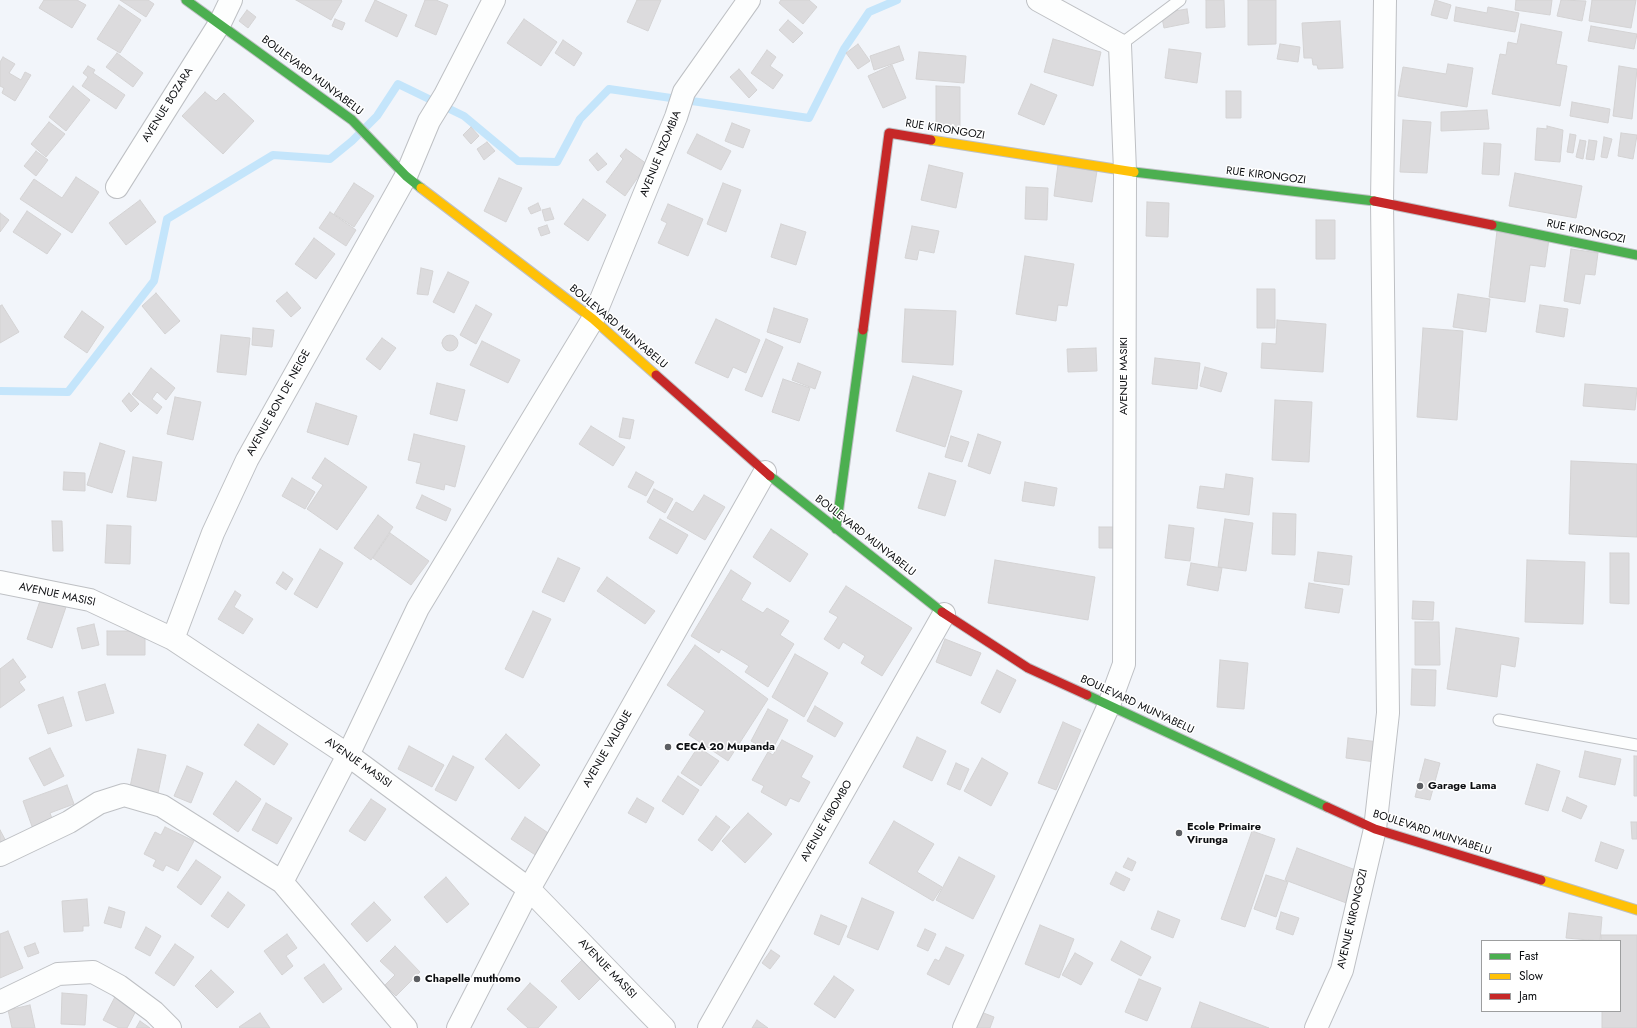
<!DOCTYPE html>
<html>
<head>
<meta charset="utf-8">
<style>
  body { margin:0 }
  #map { position:relative; width:1637px; height:1028px; overflow:hidden; background:#f2f5fa; font-family:Jost,sans-serif }
  canvas { display:block }
  .legend { position:absolute; left:1481px; top:940px; width:140px; height:72px; box-sizing:border-box; background:#fff; border:1px solid #9d9e9f; margin:0; padding:5px 7px; list-style:none; font-size:12px; color:#0b0d10 }
  .legend li { display:flex; align-items:center; gap:8px; height:20px }
  .legend b { width:20px; border:1px solid #9d9e9f }
</style>
</head>
<body>
<div id="map">
<canvas width="1637" height="1028"></canvas>
<ul class="legend">
<li><b style="height:5px;background:#4caf50"></b>Fast</li>
<li><b style="height:5px;background:#ffc107"></b>Slow</li>
<li><b style="height:5px;background:#c62828"></b>Jam</li>
</ul>
</div>
<script>
const g = document.querySelector('canvas').getContext('2d');
g.lineJoin = 'round';
const toPath = rows => new Path2D(rows.map(r => 'M' + r).join(''));
function strokePath(path, color, width, dash) { g.strokeStyle = color; g.lineWidth = width; g.lineCap = dash ? 'butt' : 'round'; g.setLineDash(dash || []); g.stroke(path); }
function fillPath(path, color) { g.fillStyle = color; g.fill(path, 'evenodd'); }
function label(font, color, halo, rows, align = 'center') {
  g.font = font + ' Jost,sans-serif'; g.lineWidth = 3; g.setLineDash([]); g.textBaseline = 'middle'; g.strokeStyle = halo; g.fillStyle = color; for (const [text, x, y, turn = 0] of rows) {
    g.save(); g.translate(x, y); g.rotate((+turn || 0) * Math.PI / 180); g.textAlign = isNaN(turn) ? turn : align; if (halo) g.strokeText(text, 0, 0); g.fillText(text, 0, 0); g.restore();
  }
}
const stream = toPath([
  [0,391,68,392,154,281,167,219,273,155,330,159,352,141,377,116,398,84,464,116,518,161,557,162,580,119,609,89,809,118,844,49,869,12,897,0]
]);
const building = toPath([
  [44,0,77,0,86,5,72,28,39,8,44,0],
  [120,0,148,0,154,4,146,17,120,0],
  [296,0,341,0,342,1,331,20,296,0],
  [375,0,407,15,397,37,365,21,375,0],
  [425,0,436,0,448,5,436,35,415,26,425,0],
  [637,0,661,0,648,31,627,22,637,0],
  [781,0,809,0,817,7,803,24,779,3,781,0],
  [1206,0,1224,0,1225,27,1206,28,1206,0],
  [1248,0,1276,0,1276,44,1248,45,1248,0],
  [1435,0,1451,5,1447,19,1431,15,1435,0],
  [1516,0,1552,0,1550,15,1515,10,1516,0],
  [1561,0,1586,1,1582,21,1557,16,1561,0],
  [1592,0,1636,0,1631,28,1589,21,1592,0],
  [119,5,141,20,120,53,97,39,119,5],
  [1456,7,1487,13,1488,7,1519,13,1515,32,1454,21,1456,7],
  [1187,9,1189,23,1164,28,1161,13,1187,9],
  [247,10,256,17,248,28,239,21,247,10],
  [335,19,345,23,342,30,332,26,335,19],
  [524,19,557,42,541,66,507,43,524,19],
  [788,20,803,33,793,43,779,30,788,20],
  [1340,21,1343,68,1318,69,1317,65,1313,65,1312,58,1304,58,1302,23,1340,21],
  [1521,24,1562,32,1556,64,1567,66,1560,106,1492,94,1500,54,1506,55,1508,42,1517,44,1521,24],
  [1591,26,1637,34,1634,49,1588,41,1591,26],
  [1053,39,1101,52,1093,86,1044,72,1053,39],
  [563,40,582,53,574,66,555,53,563,40],
  [858,44,870,61,858,69,846,53,858,44],
  [1280,44,1300,47,1298,62,1277,59,1280,44],
  [899,46,904,60,874,70,870,56,899,46],
  [1169,49,1201,53,1197,83,1165,78,1169,49],
  [767,50,776,57,770,66,783,75,773,89,751,73,767,50],
  [919,52,966,56,964,83,916,79,919,52],
  [117,53,143,73,133,87,106,67,117,53],
  [3,57,15,64,9,73,21,80,25,72,31,75,15,101,2,93,4,88,0,86,0,62,3,57],
  [1448,64,1473,68,1467,107,1398,96,1403,67,1446,74,1448,64],
  [892,65,906,98,883,108,868,76,892,65],
  [88,66,95,70,93,73,125,95,116,109,82,86,88,77,83,73,88,66],
  [1619,66,1637,69,1632,119,1613,116,1619,66],
  [739,69,757,90,749,98,730,77,739,69],
  [1031,84,1057,95,1044,125,1018,114,1031,84],
  [73,86,90,100,66,131,49,117,73,86],
  [936,86,960,87,960,127,936,126,936,86],
  [1226,91,1241,91,1241,118,1226,118,1226,91],
  [205,92,216,101,224,93,254,121,223,154,182,116,205,92],
  [1572,102,1610,109,1608,123,1570,116,1572,102],
  [1487,110,1489,129,1441,131,1441,112,1487,110],
  [1403,120,1431,122,1427,173,1400,172,1403,120],
  [49,122,65,134,46,157,31,144,49,122],
  [732,123,750,130,743,148,725,141,732,123],
  [1547,126,1563,130,1560,162,1535,160,1537,128,1547,129,1547,126],
  [471,127,479,136,471,144,463,135,471,127],
  [1621,133,1637,135,1633,159,1618,156,1621,133],
  [697,134,731,151,721,170,687,153,697,134],
  [1570,134,1576,135,1573,153,1567,152,1570,134],
  [1604,137,1612,139,1607,158,1601,157,1604,137],
  [1580,140,1586,141,1583,159,1576,157,1580,140],
  [1589,140,1597,141,1594,160,1586,159,1589,140],
  [487,142,495,151,484,160,477,149,487,142],
  [1484,143,1501,144,1499,175,1482,174,1484,143],
  [626,149,647,164,625,196,606,182,623,159,620,156,626,149],
  [36,151,48,160,36,176,24,166,36,151],
  [597,153,607,164,598,171,589,160,597,153],
  [929,165,963,173,956,208,921,200,929,165],
  [1058,165,1097,171,1092,202,1054,196,1058,165],
  [1515,173,1582,186,1576,218,1509,206,1515,173],
  [76,177,99,192,72,233,20,199,34,179,62,198,76,177],
  [499,178,522,188,506,222,484,211,499,178],
  [354,183,374,196,354,227,334,214,354,183],
  [723,183,741,190,726,232,707,224,723,183],
  [1026,187,1048,188,1047,220,1025,219,1026,187],
  [583,199,606,215,588,241,564,224,583,199],
  [140,200,156,222,126,245,109,223,140,200],
  [1147,202,1169,203,1168,237,1146,236,1147,202],
  [538,203,541,210,531,214,528,208,538,203],
  [668,204,703,219,688,256,658,243,667,223,661,220,668,204],
  [550,208,554,219,545,221,542,210,550,208],
  [27,211,61,234,47,254,13,232,27,211],
  [330,212,356,230,346,246,319,228,330,212],
  [0,213,9,220,0,232,0,213],
  [1316,220,1335,220,1335,259,1316,259,1316,220],
  [781,224,806,232,796,265,771,257,781,224],
  [547,225,550,233,541,236,538,228,547,225],
  [912,226,939,231,934,253,919,250,917,260,905,258,912,226],
  [1497,231,1549,239,1545,267,1530,265,1525,302,1489,297,1497,231],
  [314,238,335,254,316,279,295,264,314,238],
  [1571,249,1598,253,1595,275,1585,274,1580,304,1564,301,1571,249],
  [1025,256,1074,264,1067,306,1058,305,1056,321,1016,314,1025,256],
  [421,268,433,271,428,295,417,294,421,268],
  [448,272,469,282,454,313,433,302,448,272],
  [1257,289,1275,289,1275,328,1257,328,1257,289],
  [287,292,301,308,291,317,276,301,287,292],
  [156,293,180,321,165,334,142,306,156,293],
  [1458,294,1490,299,1486,332,1453,327,1458,294],
  [2,305,19,332,0,343,0,306,2,305],
  [476,305,492,314,476,344,460,335,476,305],
  [1540,305,1568,309,1564,337,1536,332,1540,305],
  [774,308,808,319,800,343,767,332,774,308],
  [905,309,956,311,953,365,902,362,905,309],
  [82,311,104,327,87,353,64,337,82,311],
  [716,319,760,340,746,373,733,367,728,378,695,363,716,319],
  [1277,320,1326,324,1323,372,1261,368,1262,343,1276,344,1277,320],
  [253,328,274,330,272,347,252,345,253,328],
  [1423,328,1463,331,1457,420,1417,417,1423,328],
  [221,335,250,338,246,375,217,372,221,335],
  '442 343a8 8 0 1 1 16 0a8 8 0 1 1-16 0Z',
  [382,338,396,348,380,370,366,359,382,338],
  [766,339,783,347,762,397,745,390,766,339],
  [482,341,520,360,508,383,470,365,482,341],
  [1096,348,1097,371,1068,372,1067,349,1096,348],
  [1155,358,1200,363,1197,389,1152,384,1155,358],
  [798,363,821,372,815,389,792,380,798,363],
  [1205,367,1227,373,1221,392,1200,386,1205,367],
  [151,368,175,388,166,400,157,392,152,399,162,407,157,414,132,394,151,368],
  [913,376,962,391,945,447,896,431,913,376],
  [783,379,810,388,799,421,772,412,783,379],
  [437,383,465,390,457,421,430,414,437,383],
  [1585,384,1637,388,1635,410,1583,406,1585,384],
  [129,393,139,404,131,412,122,401,129,393],
  [175,397,201,402,193,440,167,434,175,397],
  [1275,400,1312,402,1309,462,1272,460,1275,400],
  [316,403,357,416,348,445,307,432,316,403],
  [623,418,634,420,630,439,619,437,623,418],
  [591,426,625,447,613,466,579,444,591,426],
  [414,434,465,446,455,487,445,484,444,490,416,483,421,463,408,460,414,434],
  [978,434,1001,442,990,474,968,466,978,434],
  [951,436,969,442,962,462,945,457,951,436],
  [100,443,125,451,112,493,87,485,100,443],
  [133,457,162,462,156,501,127,497,133,457],
  [325,458,367,487,337,530,307,509,323,485,312,478,325,458],
  [1571,461,1637,464,1637,537,1569,534,1571,461],
  [64,472,85,473,85,491,63,490,64,472],
  [636,472,654,482,646,496,628,487,636,472],
  [929,473,956,481,945,516,918,508,929,473],
  [1226,474,1253,478,1249,515,1197,508,1200,486,1224,489,1226,474],
  [292,478,315,492,305,509,282,496,292,478],
  [1025,482,1057,488,1054,506,1022,501,1025,482],
  [654,489,673,499,665,513,647,502,654,489],
  [422,495,451,509,446,521,416,508,422,495],
  [704,495,725,507,705,540,667,518,676,502,693,512,704,495],
  [1273,513,1296,514,1295,555,1272,554,1273,513],
  [378,515,393,527,371,560,354,548,378,515],
  [660,519,688,535,677,554,649,538,660,519],
  [1225,519,1253,523,1246,571,1218,567,1225,519],
  [52,521,62,521,63,551,53,551,52,521],
  [107,525,131,526,130,564,105,563,107,525],
  [1169,525,1194,528,1190,561,1165,558,1169,525],
  [1099,527,1116,527,1116,548,1099,548,1099,527],
  [771,529,808,554,790,582,753,557,771,529],
  [390,533,429,561,411,585,373,558,390,533],
  [320,549,343,563,317,608,294,594,320,549],
  [1318,552,1352,556,1349,585,1314,581,1318,552],
  [1610,553,1629,553,1629,604,1610,603,1610,553],
  [558,558,580,568,564,602,542,592,558,558],
  [995,560,1095,577,1088,620,988,603,995,560],
  [1527,560,1585,562,1583,624,1525,622,1527,560],
  [1191,563,1222,568,1218,591,1187,585,1191,563],
  [731,570,751,583,741,600,763,613,767,608,789,621,780,635,794,644,768,687,745,672,749,666,721,649,719,653,691,636,731,570],
  [283,572,293,579,286,590,276,583,283,572],
  [607,577,655,611,645,624,597,591,607,577],
  [1309,583,1343,589,1339,613,1305,608,1309,583],
  [846,586,912,628,882,676,861,663,865,656,843,642,839,649,824,639,838,617,829,612,846,586],
  [235,591,241,595,234,607,253,619,243,634,218,619,235,591],
  [41,598,66,607,52,648,27,639,41,598],
  [1413,601,1434,602,1433,620,1412,619,1413,601],
  [533,611,551,619,523,678,505,669,533,611],
  [1415,622,1439,622,1440,665,1415,665,1415,622],
  [94,624,99,645,82,649,77,628,94,624],
  [1456,628,1519,638,1515,667,1501,664,1497,697,1447,689,1456,628],
  [107,631,145,631,145,655,107,655,107,631],
  [945,639,981,653,971,676,936,662,945,639],
  [695,645,768,699,728,761,689,735,705,711,667,685,695,645],
  [795,654,828,673,804,717,772,697,795,654],
  [13,659,26,677,19,682,25,690,0,708,0,669,13,659],
  [1220,660,1248,663,1244,709,1217,707,1220,660],
  [1412,669,1436,670,1435,706,1411,705,1412,669],
  [997,670,1016,680,1000,713,981,703,997,670],
  [105,684,114,713,86,721,78,692,105,684],
  [63,697,72,726,48,734,38,705,63,697],
  [815,706,843,723,835,737,807,721,815,706],
  [768,709,788,720,771,752,751,741,768,709],
  [1063,722,1081,730,1056,790,1038,783,1063,722],
  [258,724,288,744,274,765,244,745,258,724],
  [506,734,540,765,519,789,485,759,506,734],
  [917,737,946,751,932,781,903,767,917,737],
  [1348,738,1378,742,1375,762,1346,758,1348,738],
  [782,740,813,756,801,777,810,782,799,802,790,798,786,806,761,792,764,786,752,780,768,752,773,755,782,740],
  [409,746,444,765,432,787,398,769,409,746],
  [698,747,719,761,701,786,681,773,698,747],
  [50,748,64,776,44,786,29,758,50,748],
  [138,749,166,755,158,793,130,787,138,749],
  [1585,751,1621,759,1615,785,1579,777,1585,751],
  [453,756,474,767,456,801,435,790,453,756],
  [1634,756,1637,756,1637,796,1634,796,1634,756],
  [982,758,1008,773,991,806,964,791,982,758],
  [1425,759,1440,763,1430,800,1415,797,1425,759],
  [956,763,969,769,960,790,947,784,956,763],
  [1537,764,1560,771,1548,811,1525,804,1537,764],
  [187,766,203,773,191,803,174,796,187,766],
  [678,776,699,790,683,815,662,801,678,776],
  [236,781,261,799,238,832,213,814,236,781],
  [67,785,74,804,50,813,54,824,34,832,23,801,67,785],
  [1567,797,1587,806,1581,819,1562,811,1567,797],
  [637,798,654,808,646,823,628,813,637,798],
  [371,799,386,809,365,841,349,831,371,799],
  [266,803,292,818,277,844,252,830,266,803],
  [748,813,772,834,745,863,722,841,748,813],
  [716,816,730,827,712,851,698,840,716,816],
  [525,817,554,837,540,858,511,839,525,817],
  [894,821,934,844,917,872,942,887,933,901,869,863,894,821],
  [1631,822,1637,822,1637,839,1632,839,1631,822],
  [165,827,194,841,178,871,166,865,163,871,153,866,156,860,144,854,155,832,161,835,165,827],
  [0,830,7,843,0,847,0,830],
  [1252,831,1275,839,1245,927,1221,919,1252,831],
  [1601,842,1624,850,1617,869,1595,861,1601,842],
  [1297,848,1361,872,1349,904,1285,880,1297,848],
  [959,857,995,876,973,919,936,900,959,857],
  [1128,858,1136,862,1132,871,1123,867,1128,858],
  [196,860,221,877,201,905,177,887,196,860],
  [1116,872,1130,879,1124,891,1110,884,1116,872],
  [1266,875,1288,882,1276,917,1254,909,1266,875],
  [446,877,469,904,447,923,424,897,446,877],
  [228,892,245,905,228,928,211,916,228,892],
  [862,898,894,912,878,950,847,937,862,898],
  [87,899,89,926,83,926,83,931,64,932,62,901,87,899],
  [374,902,391,920,367,942,351,924,374,902],
  [109,907,125,912,121,928,104,923,109,907],
  [1158,911,1180,920,1173,938,1151,929,1158,911],
  [1281,912,1299,918,1293,935,1276,929,1281,912],
  [1569,913,1602,917,1600,941,1566,938,1569,913],
  [821,915,847,926,839,945,814,934,821,915],
  [1040,925,1074,939,1059,978,1025,964,1040,925],
  [146,927,161,936,150,956,135,948,146,927],
  [925,929,936,934,928,951,917,946,925,929],
  [8,931,23,968,0,978,0,934,8,931],
  [287,934,297,948,286,956,293,966,282,975,264,951,287,934],
  [1601,935,1637,935,1637,1028,1602,1028,1602,1011,1620,1011,1620,941,1601,941,1601,935],
  [1121,941,1151,957,1141,976,1111,960,1121,941],
  [35,943,39,953,28,957,24,947,35,943],
  [175,944,194,957,174,986,155,973,175,944],
  [395,946,420,972,396,996,385,985,395,975,380,961,395,946],
  [946,947,964,955,949,985,927,974,935,959,939,961,946,947],
  [771,950,780,956,770,969,762,963,771,950],
  [1075,953,1093,963,1081,985,1062,975,1075,953],
  [582,960,600,979,579,1000,561,981,582,960],
  [324,964,342,989,323,1003,304,978,324,964],
  [211,970,234,992,217,1008,195,986,211,970],
  [834,976,854,990,835,1018,814,1004,834,976],
  [1139,979,1161,988,1147,1021,1125,1012,1139,979],
  [530,983,557,1007,538,1028,528,1028,507,1009,530,983],
  [62,993,87,995,85,1025,61,1024,62,993],
  [117,993,139,1005,127,1028,119,1028,103,1020,117,993],
  [1200,1002,1269,1028,1191,1028,1200,1002],
  [30,1005,35,1028,12,1028,8,1010,30,1005],
  [981,1012,994,1017,990,1028,974,1028,981,1012],
  [260,1013,270,1028,240,1028,239,1027,260,1013],
  [757,1020,768,1028,752,1028,757,1020],
  [140,1021,150,1028,136,1028,140,1021]
]);
const lane = toPath([
  [1120,45,1180,0],
  [1499,720,1637,745]
]);
const street = toPath([
  [117,187,220,23,231,0],
  [0,582,90,600,173,639,348,755,529,889,664,1028],
  [173,639,213,533,247,460,406,176,429,121,445,95,494,0],
  [0,855,69,822,99,803,124,795,162,806,282,882,406,1028],
  [282,882,348,755,418,608,593,319,676,117,684,92,749,0],
  [0,1002,58,974,93,972,119,986,154,1012,170,1028],
  [458,1028,529,889,765,472],
  [709,1028,944,614],
  [964,1028,1109,705,1124,664,1125,171,1120,45,1038,0],
  [1316,1028,1342,970,1375,829,1388,713,1382,202,1385,0]
]);
const fast = toPath([
  [186,0,352,120,406,176,421,188],
  [1134,172,1374,201],
  [1492,225,1637,255],
  [770,476,942,612],
  [836,529,863,330],
  [1087,695,1327,807]
]);
const slow = toPath([
  [931,140,1134,172],
  [421,188,593,319,656,375],
  [1541,880,1637,910]
]);
const jam = toPath([
  [1374,201,1492,225],
  [863,330,889,133,931,140],
  [656,375,770,476],
  [942,612,1028,668,1087,695],
  [1327,807,1375,829,1541,880]
]);
const markers = [
  [668,747,4,"#5c5e62"],
  [1420,786,4,"#5c5e62"],
  [1179,833,4,"#5c5e62"],
  [417,979,4,"#5c5e62"]
];
const streetNames = [
  ["BOULEVARD MUNYABELU",312,76,37],
  ["AVENUE BOZARA",168,105,-58],
  ["RUE KIRONGOZI",945,130,9],
  ["AVENUE NZOMBIA",661,154,-68],
  ["RUE KIRONGOZI",1266,176,7],
  ["RUE KIRONGOZI",1586,232,12],
  ["BOULEVARD MUNYABELU",618,327,40],
  ["AVENUE MASIKI",1124,376,-90],
  ["AVENUE BON DE NEIGE",279,403,-61],
  ["BOULEVARD MUNYABELU",865,536,38],
  ["AVENUE MASISI",57,595,12],
  ["BOULEVARD MUNYABELU",1137,705,25],
  ["AVENUE VALIQUE",608,749,-60],
  ["AVENUE MASISI",358,763,35],
  ["AVENUE KIBOMBO",827,821,-60],
  ["BOULEVARD MUNYABELU",1432,833,18],
  ["AVENUE KIRONGOZI",1353,919,-77],
  ["AVENUE MASISI",607,969,46]
];
const poiNames = [
  ["CECA 20 Mupanda",676,747],
  ["Garage Lama",1428,786],
  ["Ecole Primaire",1187,827],
  ["Virunga",1187,840],
  ["Chapelle muthomo",425,979]
];
strokePath(stream, '#c4e5fb', 8);
fillPath(building, '#dcdbdd');
strokePath(building, '#d4d3d4', 1);
strokePath(lane, '#bec0c4', 13);
strokePath(street, '#bec0c4', 24);
strokePath(fast, '#bec0c4', 11);
strokePath(slow, '#bec0c4', 11);
strokePath(jam, '#bec0c4', 11);
strokePath(lane, '#fdfefe', 11);
strokePath(street, '#fdfefe', 22);
strokePath(fast, '#4caf50', 9);
strokePath(slow, '#ffc107', 9);
strokePath(jam, '#c62828', 9);
for (const [x, y, r, color] of markers) { const dot = new Path2D(); dot.arc(x, y, r, 0, 2 * Math.PI); g.fillStyle = color; g.fill(dot); strokePath(dot, '#fff', 1.5); }
label('11px', '#0b0d10', '#fff', streetNames);
label('bold 11px', '#0b0d10', '#fff', poiNames, 'left');
</script>
</body>
</html>
